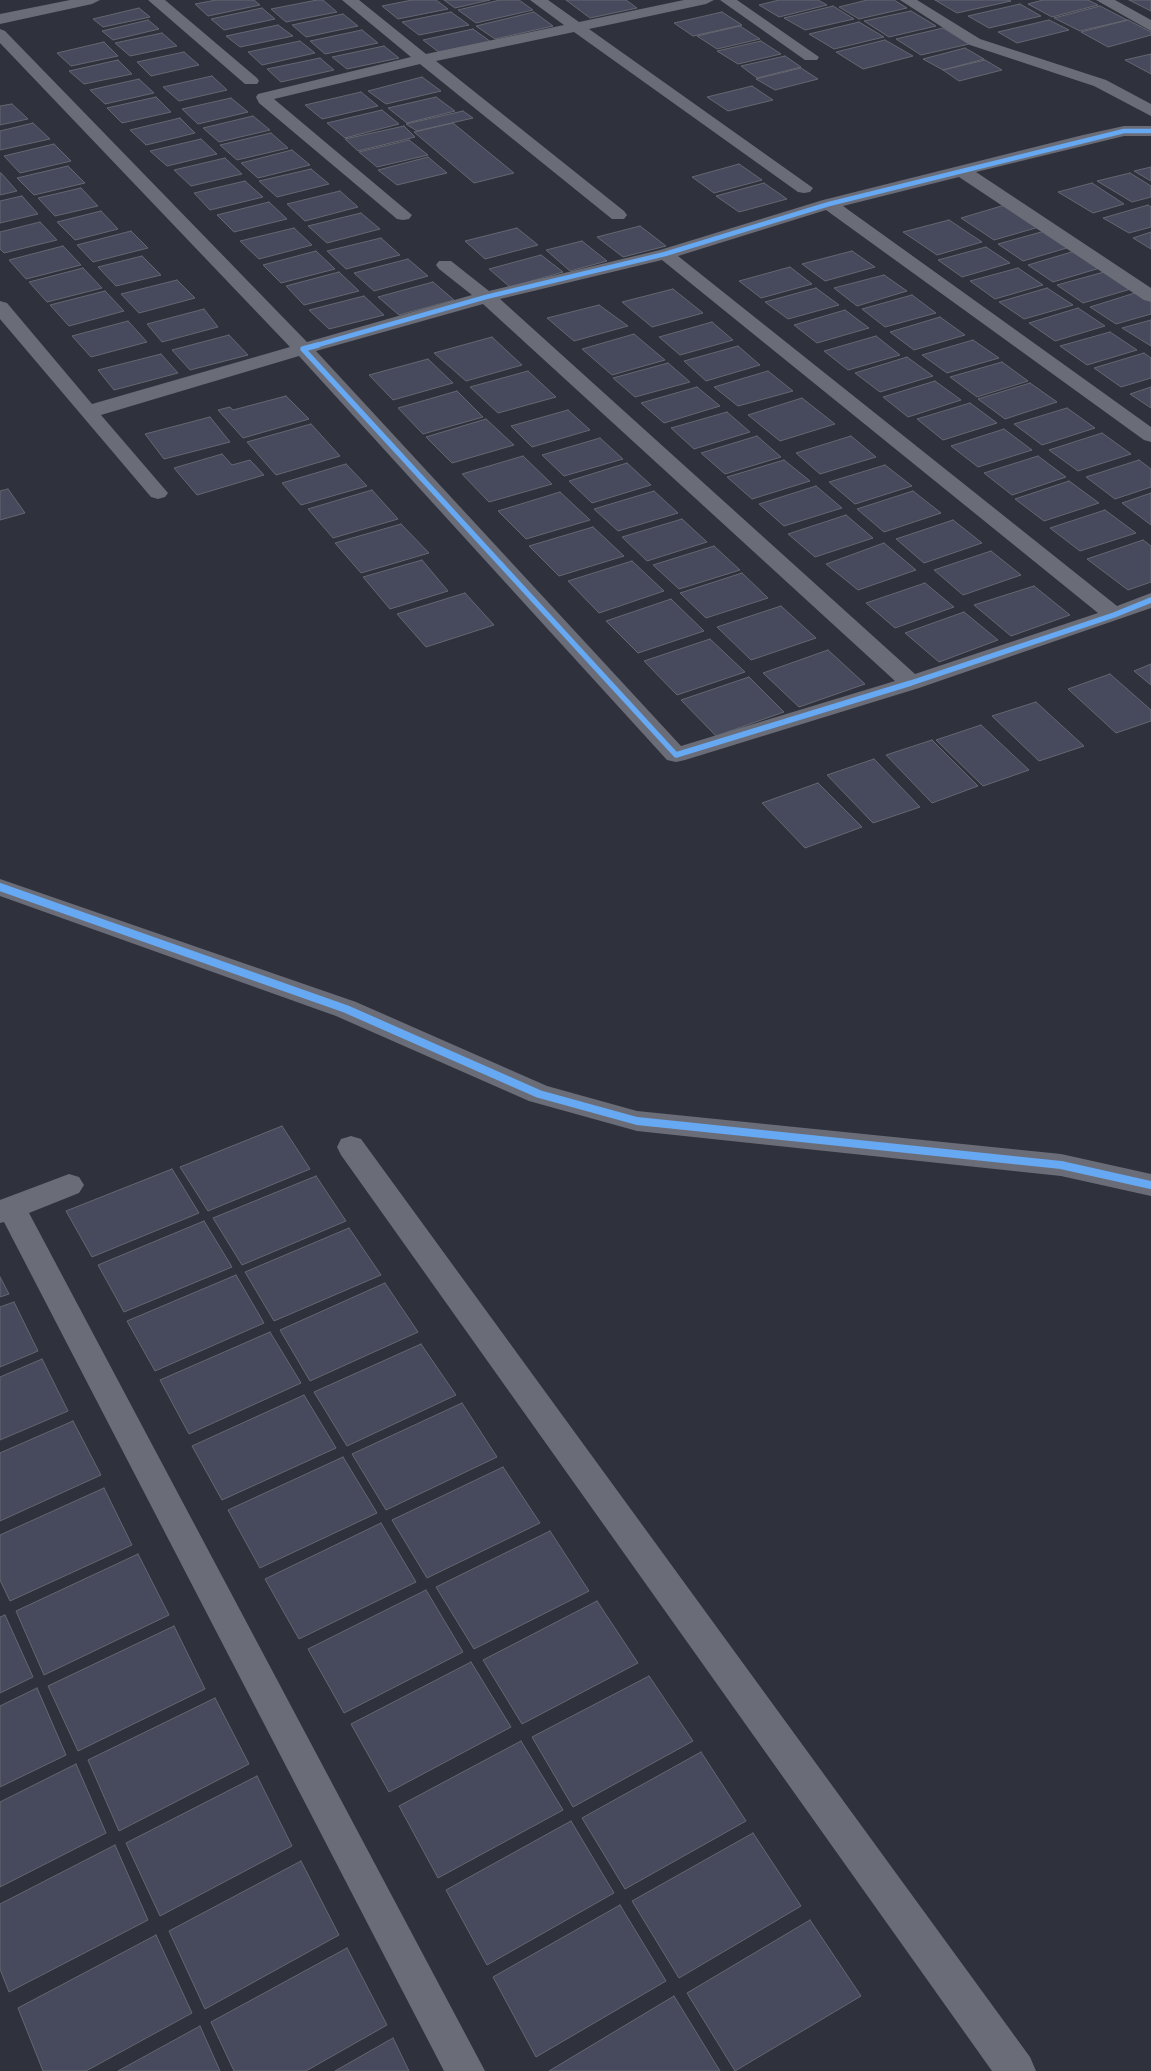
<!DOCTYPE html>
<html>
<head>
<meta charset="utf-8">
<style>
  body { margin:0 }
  canvas { display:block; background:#2f323d }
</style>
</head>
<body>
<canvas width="1151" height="2071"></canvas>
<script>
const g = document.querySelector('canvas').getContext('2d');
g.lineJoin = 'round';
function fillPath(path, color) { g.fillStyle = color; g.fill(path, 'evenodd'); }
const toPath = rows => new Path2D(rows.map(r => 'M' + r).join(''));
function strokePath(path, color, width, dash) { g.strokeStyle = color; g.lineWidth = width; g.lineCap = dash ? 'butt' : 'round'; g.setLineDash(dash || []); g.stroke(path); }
const building = toPath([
  [216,0,254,0,260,5,208,16,195,4,216,0],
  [317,0,323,0,337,12,286,22,271,9,317,0],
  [412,0,436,0,448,9,398,19,382,6,412,0],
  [444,0,490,0,455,8,444,0],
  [500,0,519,0,533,10,476,23,458,10,500,0],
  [566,0,626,0,637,8,590,18,566,0],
  [779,0,818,0,827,5,779,17,759,5,779,0],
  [867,0,894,0,907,8,859,19,839,7,867,0],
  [935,0,1009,0,1011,1,957,13,935,0],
  [1043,0,1088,0,1098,5,1052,17,1028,4,1043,0],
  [1129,0,1151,0,1151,11,1129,0],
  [1020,4,1041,16,989,28,968,16,1020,4],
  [833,6,854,19,805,30,784,18,833,6],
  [1100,6,1127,20,1080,31,1054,18,1100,6],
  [139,8,150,17,103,27,93,19,139,8],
  [262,8,275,19,224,30,211,19,262,8],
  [911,11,936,26,889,37,864,21,911,11],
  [451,12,469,25,419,35,402,22,451,12],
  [534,12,553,26,495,39,476,26,534,12],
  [722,12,742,25,693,36,674,23,722,12],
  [343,14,358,26,306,37,292,25,343,14],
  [148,20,159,29,113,40,102,31,148,20],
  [1049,20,1069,30,1017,43,998,32,1049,20],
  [1128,20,1151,32,1151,35,1108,47,1081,32,1128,20],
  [859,22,884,37,834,49,809,34,859,22],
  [278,25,293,36,240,47,226,36,278,25],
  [740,26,760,39,717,49,697,36,740,26],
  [943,28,969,44,921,55,896,39,943,28],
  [473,29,491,42,440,53,423,40,473,29],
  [362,30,378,43,325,54,310,41,362,30],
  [162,33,177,46,130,56,115,43,162,33],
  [885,40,913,56,863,69,836,52,885,40],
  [300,41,315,53,262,65,248,52,300,41],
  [761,41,781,54,738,64,717,51,761,41],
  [104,42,118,56,71,66,57,53,104,42],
  [384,46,399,58,347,69,332,57,384,46],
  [965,48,984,59,943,70,923,59,965,48],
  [184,52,199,65,151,76,137,62,184,52],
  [1151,54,1151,74,1125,60,1151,54],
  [785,56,801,67,757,78,741,66,785,56],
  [320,58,334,70,281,82,267,69,320,58],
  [118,60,132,74,84,84,69,71,118,60],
  [985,60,1002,70,959,81,943,70,985,60],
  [801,68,818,79,775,90,756,79,801,68],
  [212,76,227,90,179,101,163,87,212,76],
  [422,77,441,91,386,104,368,91,422,77],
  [139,79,154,93,105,104,90,90,139,79],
  [752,86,773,100,728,111,707,97,752,86],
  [361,92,378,106,322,119,305,105,361,92],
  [156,97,171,112,122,123,107,108,156,97],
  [436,97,455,111,407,123,388,108,436,97],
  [231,98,248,112,198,124,182,109,231,98],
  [12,104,28,119,0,125,0,106,12,104],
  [382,110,399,124,345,138,327,123,382,110],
  [463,111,473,118,417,131,406,124,463,111],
  [253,116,270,130,219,142,203,128,253,116],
  [180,118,195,133,146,145,130,130,180,118],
  [33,123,50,139,0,150,0,131,33,123],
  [453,123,514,173,474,183,414,132,453,123],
  [404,126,415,137,358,151,345,139,404,126],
  [271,133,288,148,237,160,220,145,271,133],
  [201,139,217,154,167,166,150,151,201,139],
  [409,140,428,155,377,167,359,152,409,140],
  [54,144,71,161,20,173,4,156,54,144],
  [292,150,310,165,258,178,241,163,292,150],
  [428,157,447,173,397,185,378,170,428,157],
  [225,158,242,174,191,186,174,170,225,158],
  [739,164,762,180,714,193,692,177,739,164],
  [68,166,85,183,34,195,17,178,68,166],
  [1151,167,1151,181,1134,171,1151,167],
  [311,169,329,184,277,197,259,181,311,169],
  [0,173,1,173,17,191,0,195,0,173],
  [1130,173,1151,186,1151,197,1132,202,1097,181,1130,173],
  [245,181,263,197,210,210,194,193,245,181],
  [764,183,787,199,739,212,716,196,764,183],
  [1092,183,1124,204,1093,213,1058,192,1092,183],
  [81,188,98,206,55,216,38,198,81,188],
  [340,191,358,207,305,221,287,204,340,191],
  [22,196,38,214,0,223,0,201,22,196],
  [269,202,287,219,234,232,217,215,269,202],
  [1005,205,1039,227,994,240,961,218,1005,205],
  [1148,205,1151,207,1151,227,1129,233,1103,218,1148,205],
  [101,211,118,229,75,240,57,222,101,211],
  [361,213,380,229,327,243,308,226,361,213],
  [949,220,982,242,937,255,903,232,949,220],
  [40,222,57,240,4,253,0,249,0,232,40,222],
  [640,226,666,246,623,257,597,237,640,226],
  [294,228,312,245,259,259,240,241,294,228],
  [517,228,538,245,485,259,465,241,517,228],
  [131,231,148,248,93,262,77,245,131,231],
  [1045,231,1070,247,1023,261,998,244,1045,231],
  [1151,232,1151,249,1133,238,1151,232],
  [381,238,400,255,346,269,327,251,381,238],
  [582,241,607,261,570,271,546,250,582,241],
  [63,246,81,265,26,279,9,260,63,246],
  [986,247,1010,263,962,277,938,260,986,247],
  [316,251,335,269,281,283,263,265,316,251],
  [852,251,875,267,825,281,802,264,852,251],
  [1075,251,1100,268,1053,282,1028,265,1075,251],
  [541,255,563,272,510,287,489,269,541,255],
  [142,256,161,275,116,286,98,267,142,256],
  [408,259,428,276,374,291,354,273,408,259],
  [790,267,812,284,761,298,739,281,790,267],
  [83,268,102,288,47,302,29,282,83,268],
  [1018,268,1043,285,995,299,970,281,1018,268],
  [339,272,359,291,304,305,286,286,339,272],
  [1104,272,1131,289,1083,303,1057,285,1104,272],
  [884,275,907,291,857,306,834,288,884,275],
  [177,280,195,298,139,313,121,294,177,280],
  [433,282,454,300,399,315,378,297,433,282],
  [816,288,839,305,788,319,765,302,816,288],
  [1047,288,1073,305,1024,319,999,302,1047,288],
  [673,289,703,313,652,327,622,302,673,289],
  [105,291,124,311,69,326,50,305,105,291],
  [1138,292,1151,301,1151,314,1116,324,1090,307,1138,292],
  [912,295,936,313,885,327,862,309,912,295],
  [364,296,384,315,329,329,309,310,364,296],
  [599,305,628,326,574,341,547,318,599,305],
  [1078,308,1105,326,1055,341,1029,323,1078,308],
  [204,309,218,327,162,342,147,324,204,309],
  [845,310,869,328,817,343,794,325,845,310],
  [940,317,965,335,914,350,890,332,940,317],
  [1151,320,1151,346,1122,328,1151,320],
  [128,321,147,342,91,357,72,336,128,321],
  [712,322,733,340,680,355,659,337,712,322],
  [1110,332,1137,350,1087,365,1060,346,1110,332],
  [634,334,665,360,612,375,582,349,634,334],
  [229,335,248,355,190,370,172,350,229,335],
  [876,336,900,355,848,370,824,351,876,336],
  [492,337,522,365,466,381,434,353,492,337],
  [973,340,999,358,947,373,922,355,973,340],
  [738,346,760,365,706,381,684,361,738,346],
  [1144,353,1151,358,1151,378,1121,387,1094,368,1144,353],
  [161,354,178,373,114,390,98,370,161,354],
  [907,357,933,376,880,392,855,373,907,357],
  [428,359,453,383,393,400,369,375,428,359],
  [1002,362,1028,381,977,397,950,377,1002,362],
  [668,363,690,382,635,397,613,378,668,363],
  [528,371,556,397,498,413,470,387,528,371],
  [768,371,793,391,738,406,714,387,768,371],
  [935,381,961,400,908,417,883,397,935,381],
  [1030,383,1057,402,1005,419,978,399,1030,383],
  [697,387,720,406,664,423,641,403,697,387],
  [1151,387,1151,408,1130,394,1151,387],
  [457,391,483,417,423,434,398,408,457,391],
  [286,396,309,419,243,438,218,410,230,407,233,410,286,396],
  [802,398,835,424,780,441,748,415,802,398],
  [970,403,997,423,943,440,917,419,970,403],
  [1067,408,1095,428,1042,445,1014,424,1067,408],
  [568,410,590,430,532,447,511,426,568,410],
  [727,412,750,432,694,449,671,428,727,412],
  [210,417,230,442,164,459,145,434,210,417],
  [486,419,514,445,452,463,426,437,486,419],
  [311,424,340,456,276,475,247,442,311,424],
  [1004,429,1032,450,978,467,951,446,1004,429],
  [1102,433,1131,454,1078,471,1049,450,1102,433],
  [757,436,781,457,725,474,701,453,757,436],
  [851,436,876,457,820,474,796,453,851,436],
  [600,438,623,459,564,476,542,455,600,438],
  [222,454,232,465,250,460,264,475,197,495,174,468,222,454],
  [523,456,552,484,489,502,462,474,523,456],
  [1038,456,1066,477,1012,495,984,473,1038,456],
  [784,460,810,481,752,499,727,477,784,460],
  [1139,460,1151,469,1151,487,1115,499,1086,477,1139,460],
  [627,463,651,485,592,503,569,481,627,463],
  [346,464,367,486,301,505,282,483,346,464],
  [885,465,912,486,855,504,829,482,885,465],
  [1069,481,1099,503,1044,521,1015,499,1069,481],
  [816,486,842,508,784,526,759,504,816,486],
  [8,489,25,513,0,520,0,491,8,489],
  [372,490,398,519,333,538,308,509,372,490],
  [654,491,678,513,618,531,594,509,654,491],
  [913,491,941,513,884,532,857,509,913,491],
  [560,492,590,520,526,539,498,511,560,492],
  [1151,493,1151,525,1122,503,1151,493],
  [1105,510,1136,533,1080,551,1050,528,1105,510],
  [846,515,873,538,815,557,788,534,846,515],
  [682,519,707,542,647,561,622,537,682,519],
  [953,520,982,543,924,563,896,539,953,520],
  [401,524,429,553,361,573,335,543,401,524],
  [593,527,624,556,559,576,529,546,593,527],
  [1143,540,1151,546,1151,582,1128,590,1087,559,1143,540],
  [884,543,916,570,858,590,826,564,884,543],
  [714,546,740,570,679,589,653,565,714,546],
  [991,551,1021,575,963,595,934,570,991,551],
  [422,560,448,591,390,609,363,577,422,560],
  [632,561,664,591,599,613,568,581,632,561],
  [742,573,768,598,706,618,680,593,742,573],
  [925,583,954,607,895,628,866,603,925,583],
  [1034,586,1070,615,1011,636,974,605,1034,586],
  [465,593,494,625,426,647,397,614,465,593],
  [671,599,704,631,638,653,606,621,671,599],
  [781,606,816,638,751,660,717,627,781,606],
  [964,612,998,640,939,662,905,633,964,612],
  [710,639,745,672,677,695,644,661,710,639],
  [828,650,865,684,799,707,763,673,828,650],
  [1151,664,1151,685,1134,671,1151,664],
  [1110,674,1151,710,1151,721,1116,733,1068,689,1110,674],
  [749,677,784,712,716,736,681,700,749,677],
  [1036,702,1084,746,1039,761,992,716,1036,702],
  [981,725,1029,770,983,786,936,740,981,725],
  [932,740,978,786,932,803,886,755,932,740],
  [874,759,920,807,873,823,827,775,874,759],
  [818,783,862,827,805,848,762,803,818,783],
  [282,1126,310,1169,208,1211,180,1167,282,1126],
  [172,1169,199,1213,92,1257,66,1211,172,1169],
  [316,1176,346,1221,242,1265,213,1218,316,1176],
  [204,1221,232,1267,124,1312,98,1265,204,1221],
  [349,1228,381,1275,274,1321,245,1272,349,1228],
  [236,1275,264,1323,155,1371,127,1321,236,1275],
  [0,1277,9,1294,0,1297,0,1277],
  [385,1283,418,1332,310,1381,280,1330,385,1283],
  [14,1302,38,1351,0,1367,0,1307,14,1302],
  [270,1332,301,1383,189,1434,160,1380,270,1332],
  [421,1344,456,1395,347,1446,314,1392,421,1344],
  [42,1359,68,1411,0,1440,0,1377,42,1359],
  [304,1395,336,1448,222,1500,192,1446,304,1395],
  [462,1403,497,1457,386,1510,352,1454,462,1403],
  [73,1421,101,1475,0,1521,0,1453,73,1421],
  [343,1457,377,1513,260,1568,228,1510,343,1457],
  [503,1467,540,1523,427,1578,392,1520,503,1467],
  [104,1488,132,1545,10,1601,0,1580,0,1535,104,1488],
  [381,1523,416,1582,299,1639,265,1579,381,1523],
  [550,1531,589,1591,474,1649,436,1587,550,1531],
  [138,1554,169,1615,44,1675,16,1611,138,1554],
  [426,1590,463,1652,344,1713,308,1649,426,1590],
  [597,1601,638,1663,522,1724,483,1660,597,1601],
  [5,1615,33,1677,0,1693,0,1617,5,1615],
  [174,1626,205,1689,78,1751,48,1686,174,1626],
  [471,1662,511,1727,389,1792,351,1724,471,1662],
  [649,1676,693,1741,573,1807,532,1737,649,1676],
  [37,1688,66,1755,0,1787,0,1706,37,1688],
  [215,1698,249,1764,119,1831,88,1760,215,1698],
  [521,1741,563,1810,438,1878,399,1806,521,1741],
  [701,1752,746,1821,625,1889,582,1818,701,1752],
  [76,1764,106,1833,0,1887,0,1802,76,1764],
  [257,1776,292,1846,160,1916,126,1843,257,1776],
  [571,1821,614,1893,487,1965,446,1890,571,1821],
  [753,1833,801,1906,679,1978,632,1901,753,1833],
  [115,1845,148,1920,9,1992,0,1969,0,1904,115,1845],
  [301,1861,339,1935,205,2009,169,1931,301,1861],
  [620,1905,666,1981,536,2057,493,1977,620,1905],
  [810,1920,861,1996,735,2071,687,1993,810,1920],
  [156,1935,192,2013,86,2071,43,2071,18,2008,156,1935],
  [347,1948,387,2025,306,2071,234,2071,211,2022,347,1948],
  [674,1996,720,2071,549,2071,674,1996],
  [200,2026,220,2071,118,2071,200,2026],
  [393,2038,409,2071,335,2071,393,2038]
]);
const street = toPath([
  [70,0,100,0,92,4,0,24,0,14,70,0],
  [148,0,165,0,257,78,259,81,257,84,245,84,148,0],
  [342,0,359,0,426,54,564,25,530,0,548,0,579,22,684,0,714,0,706,4,589,29,813,188,810,192,804,193,798,192,574,32,436,61,624,211,627,215,624,219,612,219,420,64,274,99,412,215,409,219,403,220,397,219,259,103,256,97,258,94,411,57,342,0],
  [720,0,737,0,819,57,817,60,805,60,720,0],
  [900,0,917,0,980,39,1106,80,1151,104,1151,116,1094,86,970,45,900,0],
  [1096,0,1115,0,1151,20,1151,31,1096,0],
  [0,29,5,31,307,342,472,295,439,269,436,265,439,261,451,261,489,291,660,250,823,200,1083,135,1124,126,1151,126,1151,136,1124,136,976,172,1151,288,1151,302,1144,300,959,177,843,206,1151,427,1151,442,1144,440,826,210,678,256,1117,606,1151,593,1151,608,919,688,685,760,676,762,667,760,299,356,101,415,168,493,165,497,158,499,151,497,0,319,0,301,7,303,92,404,290,347,0,43,0,29],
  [662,260,1098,613,915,674,500,299,662,260],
  [483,304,895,681,681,746,316,351,483,304],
  [0,879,356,1002,547,1086,637,1111,1061,1154,1151,1174,1151,1196,1061,1176,637,1131,529,1101,336,1016,0,896,0,879],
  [351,1136,361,1139,1030,2057,1036,2071,992,2071,341,1155,337,1147,341,1139,351,1136],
  [69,1174,79,1177,84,1185,79,1193,29,1213,485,2071,444,2071,4,1222,0,1223,0,1200,69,1174]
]);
const cyclewayFar2 = toPath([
  [314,346,486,297,665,254,829,204,1124,131,1151,131]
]);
const cyclewayFar1 = toPath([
  [318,345,303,349,676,755,911,683,1114,615,1151,600]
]);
const cycleway = toPath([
  [0,887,346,1009,539,1094,637,1121,1061,1165,1151,1185]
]);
fillPath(building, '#474a5d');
strokePath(building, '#646670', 1);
fillPath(street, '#6a6d78');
strokePath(cyclewayFar2, '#66a8f1', 4.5);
strokePath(cyclewayFar1, '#66a8f1', 5.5);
strokePath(cycleway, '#66a8f1', 8);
</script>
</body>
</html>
